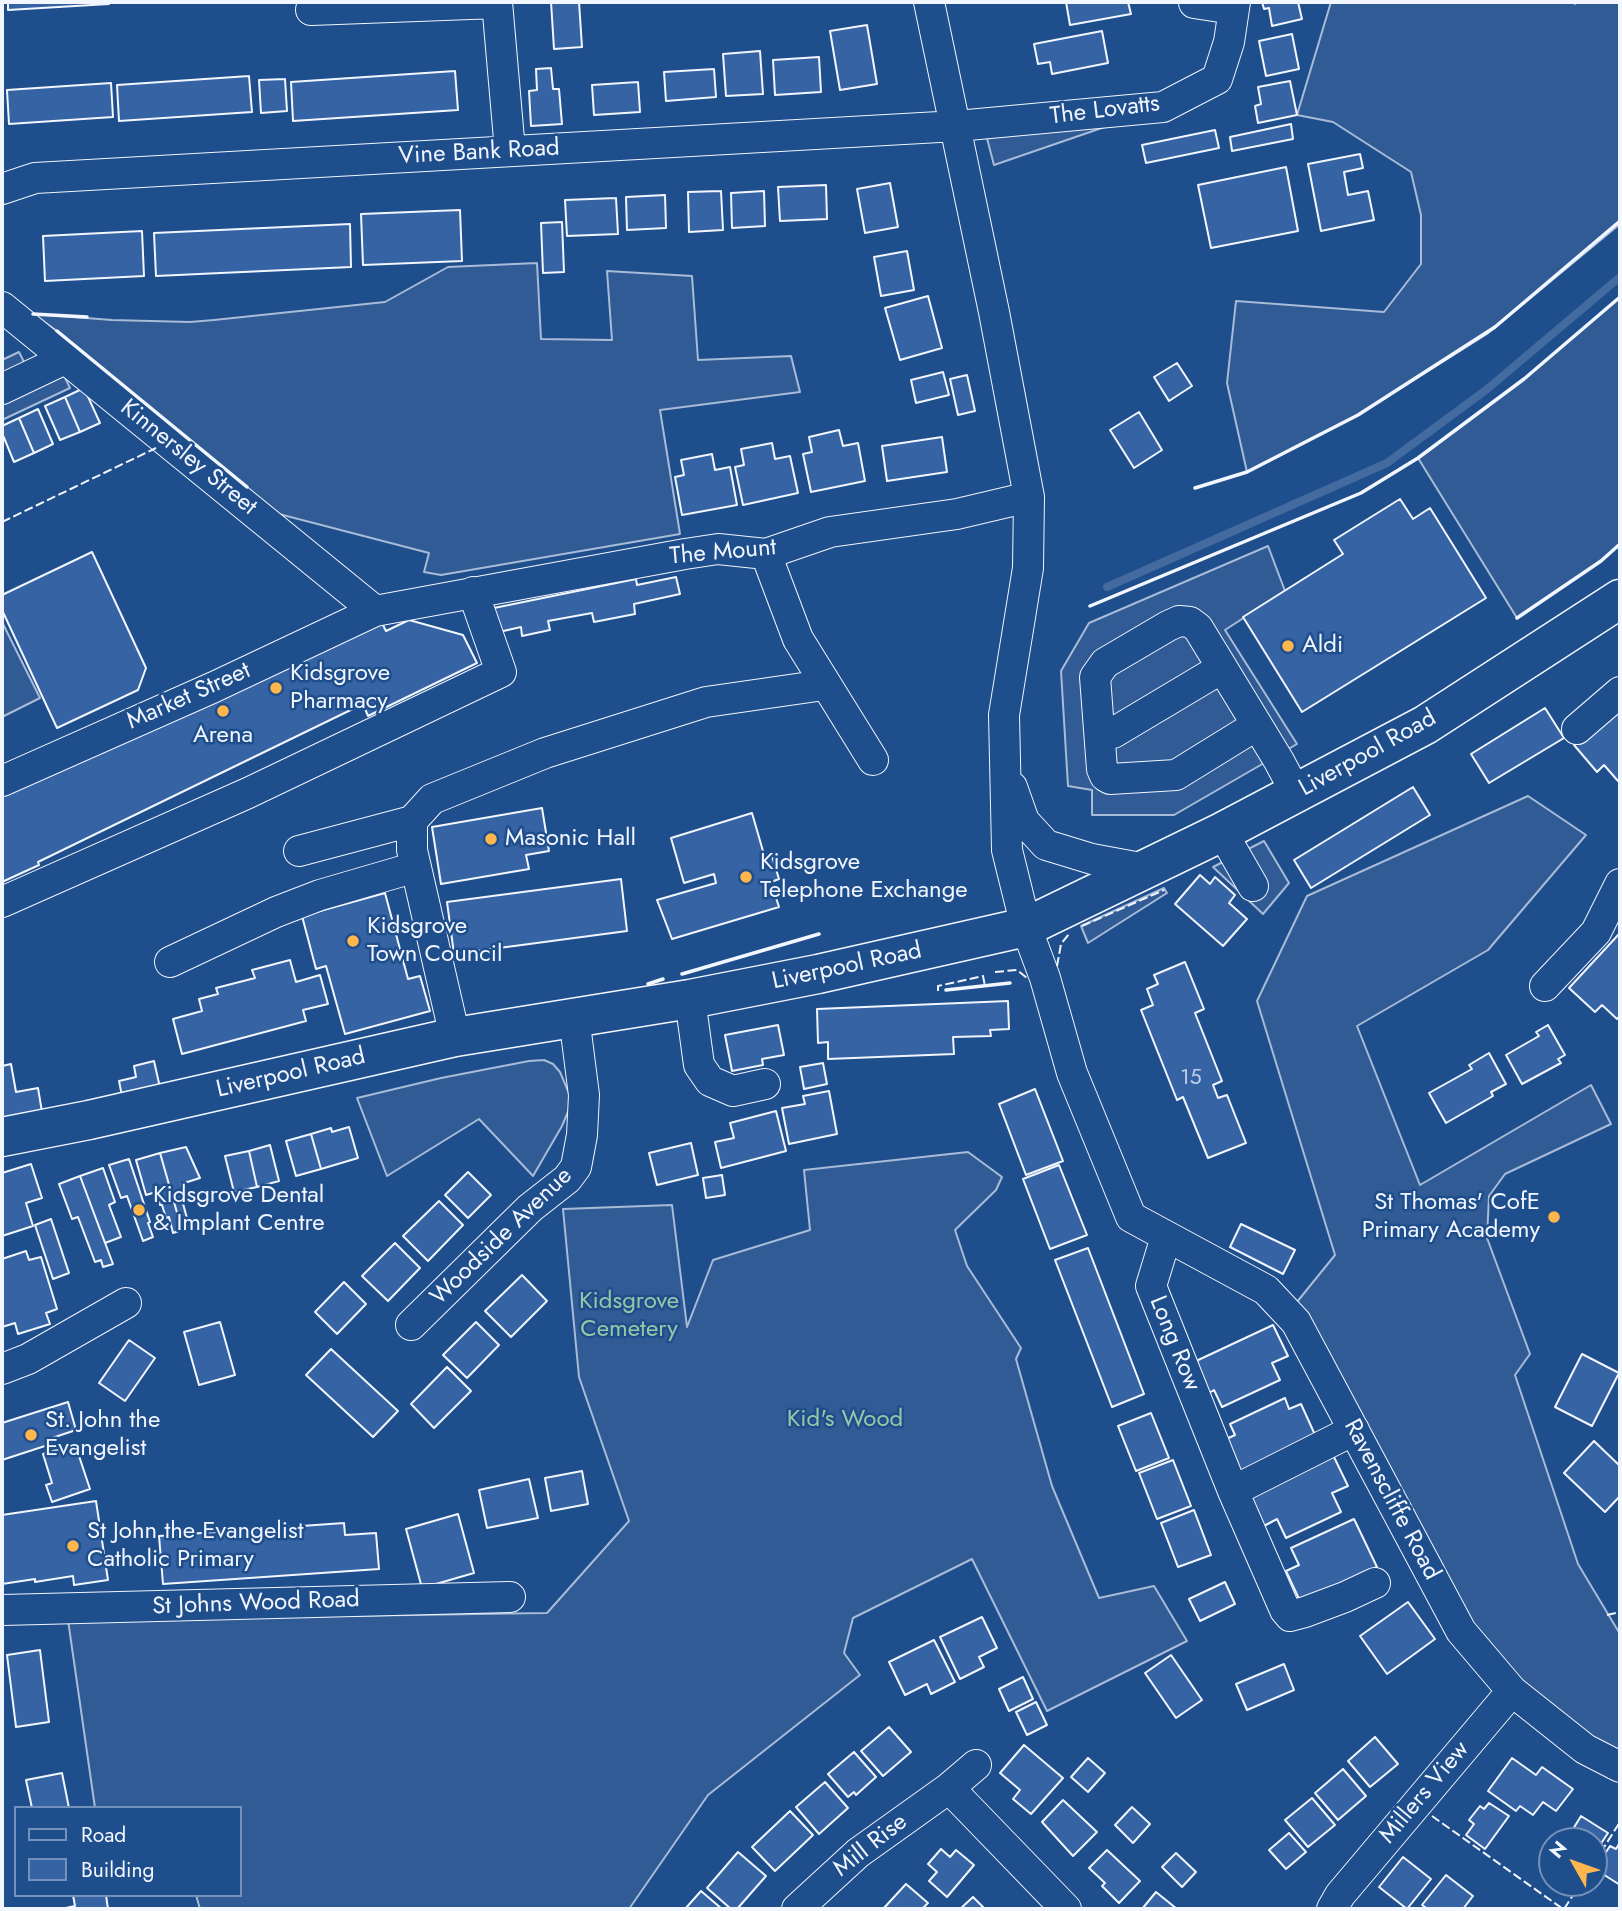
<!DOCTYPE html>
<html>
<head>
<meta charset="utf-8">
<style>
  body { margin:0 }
  #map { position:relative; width:1622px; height:1911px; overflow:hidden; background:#1f4e8c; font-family:Jost,sans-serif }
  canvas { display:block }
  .frame { position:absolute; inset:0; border:4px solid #f2f6ff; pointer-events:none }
  .legend { position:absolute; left:14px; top:1806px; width:228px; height:91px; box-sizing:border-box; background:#1f4e8c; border:2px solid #7391ba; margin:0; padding:9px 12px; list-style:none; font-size:21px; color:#f2f6ff }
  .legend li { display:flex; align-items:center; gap:14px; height:35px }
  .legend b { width:35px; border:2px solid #7391ba }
  .north { position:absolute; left:1538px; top:1827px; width:70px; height:70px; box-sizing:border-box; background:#1f4e8c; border:2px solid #7391ba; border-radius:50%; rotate:310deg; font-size:19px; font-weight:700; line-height:28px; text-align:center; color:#f2f6ff }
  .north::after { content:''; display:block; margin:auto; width:24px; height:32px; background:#ffb74d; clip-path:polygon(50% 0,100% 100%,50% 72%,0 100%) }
</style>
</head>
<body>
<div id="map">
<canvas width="1622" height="1911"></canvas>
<div class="frame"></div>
<ul class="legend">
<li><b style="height:9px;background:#1f4e8c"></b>Road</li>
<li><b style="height:19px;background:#3563a3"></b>Building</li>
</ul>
<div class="north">N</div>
</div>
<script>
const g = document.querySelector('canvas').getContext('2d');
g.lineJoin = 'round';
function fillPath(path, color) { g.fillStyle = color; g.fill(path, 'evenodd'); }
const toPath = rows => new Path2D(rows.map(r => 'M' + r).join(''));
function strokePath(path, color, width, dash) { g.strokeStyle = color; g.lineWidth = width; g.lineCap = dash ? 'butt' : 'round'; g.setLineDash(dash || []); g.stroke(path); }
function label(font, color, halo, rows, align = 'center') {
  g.font = font + ' Jost,sans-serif'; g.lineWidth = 5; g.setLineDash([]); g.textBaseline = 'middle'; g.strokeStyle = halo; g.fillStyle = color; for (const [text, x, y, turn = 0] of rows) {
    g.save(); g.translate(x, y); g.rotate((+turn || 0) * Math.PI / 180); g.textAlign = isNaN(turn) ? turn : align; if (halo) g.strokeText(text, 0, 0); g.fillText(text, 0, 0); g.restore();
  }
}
const built = toPath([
  [1331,2,1573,2,1575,4,1578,2,1620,2,1620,224,1487,334,1358,415,1247,472,1227,383,1236,301,1384,312,1421,264,1421,215,1411,172,1333,122,1297,115,1331,2],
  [1163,107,994,165,983,123,1163,107],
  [537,263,541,339,612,340,607,271,692,276,698,360,791,356,800,392,660,410,680,534,441,575,424,572,429,553,279,514,57,331,33,314,112,320,190,322,214,320,385,302,448,267,537,263],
  [1620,297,1620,544,1601,561,1517,618,1418,458,1524,379,1620,297],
  [19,352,31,376,58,363,70,388,2,420,2,360,19,352],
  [1268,546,1285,591,1225,630,1297,744,1174,815,1092,815,1092,790,1068,786,1061,671,1089,623,1268,546],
  [2,622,40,698,2,717,2,622],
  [1528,796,1586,835,1488,950,1357,1026,1420,1185,1591,1085,1611,1124,1505,1174,1489,1196,1487,1238,1530,1354,1515,1375,1578,1564,1620,1634,1620,1767,1512,1691,1288,1313,1335,1255,1257,1001,1307,896,1528,796],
  [1264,841,1289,883,1263,914,1213,867,1264,841],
  [1164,888,1167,893,1088,943,1081,926,1164,888],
  [544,1060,553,1064,560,1072,571,1098,570,1107,562,1126,533,1176,479,1119,387,1176,357,1098,441,1078,529,1061,544,1060],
  [968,1152,1002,1177,996,1190,955,1230,967,1266,1021,1348,1016,1359,1052,1486,1099,1598,1154,1586,1187,1641,1047,1711,972,1559,853,1618,844,1653,860,1675,708,1795,629,1909,200,1909,196,1895,240,1895,240,1808,95,1808,68,1620,547,1613,629,1521,579,1377,563,1209,672,1205,687,1327,713,1260,810,1230,804,1170,968,1152]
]);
const stream = toPath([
  [1107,587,1387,463,1486,390,1620,277]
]);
const building = toPath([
  [8,2,109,2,109,4,8,10,8,2],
  [551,2,579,2,582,47,554,49,551,2],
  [1066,2,1128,2,1131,14,1070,25,1066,2],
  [1262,2,1298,2,1302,19,1272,26,1269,8,1264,9,1262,2],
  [867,25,877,84,840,90,830,31,867,25],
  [1102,31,1108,63,1052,74,1050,62,1038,64,1034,44,1102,31],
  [1292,34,1299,69,1266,76,1259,41,1292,34],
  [760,51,763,94,726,96,723,54,760,51],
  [819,57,821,92,775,95,773,60,819,57],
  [551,68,553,89,559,89,562,124,531,126,529,91,537,90,536,69,551,68],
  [714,69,716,97,666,101,664,72,714,69],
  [455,71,458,110,293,121,291,82,455,71],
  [249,76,252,112,119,121,117,85,249,76],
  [285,79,287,111,261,113,259,80,285,79],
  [1290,81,1297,115,1258,123,1255,106,1261,104,1258,87,1290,81],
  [638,82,640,112,594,115,592,85,638,82],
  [111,83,113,117,9,124,7,90,111,83],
  [1291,124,1293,139,1232,151,1230,137,1291,124],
  [1215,130,1219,148,1146,163,1142,145,1215,130],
  [1360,154,1363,168,1344,172,1348,195,1368,191,1374,220,1321,231,1308,164,1360,154],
  [1286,167,1298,231,1211,248,1198,185,1286,167],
  [890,183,898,227,865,233,857,189,890,183],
  [826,185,827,219,780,221,778,187,826,185],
  [721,191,723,230,689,232,688,192,721,191],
  [764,191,765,226,732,228,731,193,764,191],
  [665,195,666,228,627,230,626,197,665,195],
  [616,198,618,234,567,236,565,200,616,198],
  [460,210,462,261,363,265,361,214,460,210],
  [562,222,564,272,543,273,541,223,562,222],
  [350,224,351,267,156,276,154,233,350,224],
  [142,231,144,276,45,281,43,236,142,231],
  [907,251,914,290,881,296,874,257,907,251],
  [928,296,942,348,900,360,885,308,928,296],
  [1177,363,1192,386,1169,401,1154,377,1177,363],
  [943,372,949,395,916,403,911,380,943,372],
  [967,375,975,411,958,415,950,379,967,375],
  [84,388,100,423,80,432,65,397,84,388],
  [65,397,80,432,60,440,45,406,65,397],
  [38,409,53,444,34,453,19,418,38,409],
  [1139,412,1162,450,1134,468,1110,430,1139,412],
  [19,418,34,453,14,462,2,433,2,426,19,418],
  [839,430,843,446,858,443,865,481,811,492,803,454,812,452,809,437,839,430],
  [942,437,947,472,887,481,882,446,942,437],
  [772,443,775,459,790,456,798,493,743,505,735,467,744,465,741,449,772,443],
  [712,454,715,470,730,467,737,505,682,515,675,477,684,475,681,460,712,454],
  [1400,499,1413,519,1430,508,1486,598,1302,712,1243,617,1343,554,1334,540,1400,499],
  [92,552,146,668,138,690,57,728,2,610,2,595,92,552],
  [676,577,680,594,634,604,635,614,594,622,592,613,548,621,550,630,522,636,521,627,499,632,494,608,636,579,637,585,676,577],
  [409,620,463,635,477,663,368,716,363,704,38,862,39,865,2,882,2,796,381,621,386,631,409,620],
  [1620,705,1620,779,1618,781,1604,765,1597,772,1574,745,1620,705],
  [1545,708,1564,738,1489,783,1471,754,1545,708],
  [1413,787,1430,815,1311,888,1294,860,1413,787],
  [542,808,549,851,526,855,529,869,441,884,432,827,542,808],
  [752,813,765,858,772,856,779,879,771,882,779,907,672,939,657,900,716,883,714,874,684,883,671,838,752,813],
  [1200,875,1210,884,1215,877,1235,895,1229,903,1247,919,1223,946,1175,904,1200,875],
  [621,879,627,931,454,954,447,902,621,879],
  [385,893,408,979,420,976,430,1011,345,1034,326,966,316,969,302,916,385,893],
  [1620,933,1620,1016,1617,1019,1602,1005,1595,1012,1569,988,1620,933],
  [290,960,296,982,320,975,328,1004,303,1010,306,1021,182,1054,173,1019,202,1011,199,999,218,994,216,988,255,978,252,970,290,960],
  [1185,962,1204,1009,1195,1013,1222,1081,1213,1085,1218,1098,1227,1095,1246,1143,1208,1158,1183,1097,1177,1100,1141,1010,1153,1005,1147,989,1158,984,1154,975,1185,962],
  [1008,1001,1009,1029,990,1030,991,1036,953,1037,954,1054,828,1059,828,1042,818,1043,817,1009,1008,1001],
  [778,1025,784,1055,762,1059,763,1065,732,1071,725,1035,778,1025],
  [1548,1025,1565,1055,1558,1059,1561,1063,1522,1084,1506,1055,1539,1036,1536,1032,1548,1025],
  [1489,1053,1506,1084,1491,1092,1493,1096,1446,1123,1429,1093,1472,1069,1469,1065,1489,1053],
  [154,1061,161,1092,123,1101,119,1081,136,1077,134,1066,154,1061],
  [823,1063,827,1084,804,1089,800,1067,823,1063],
  [11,1064,16,1092,38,1088,42,1112,2,1119,2,1066,11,1064],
  [1035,1089,1063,1161,1026,1175,999,1104,1035,1089],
  [829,1091,837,1134,789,1144,782,1108,805,1104,803,1096,829,1091],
  [776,1111,786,1151,721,1168,715,1142,734,1138,730,1123,776,1111],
  [349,1127,358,1158,321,1169,311,1134,331,1128,332,1132,349,1127],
  [311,1134,321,1169,296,1176,286,1141,311,1134],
  [691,1143,698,1175,657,1185,649,1153,691,1143],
  [270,1145,279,1181,257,1187,249,1151,270,1145],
  [186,1147,200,1178,181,1184,186,1198,182,1200,190,1229,182,1230,160,1153,186,1147],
  [249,1151,257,1187,234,1192,225,1156,249,1151],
  [160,1153,182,1230,173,1233,169,1217,166,1218,162,1205,160,1205,156,1192,146,1195,136,1160,160,1153],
  [129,1159,150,1222,148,1223,153,1237,143,1241,127,1196,121,1198,109,1165,129,1159],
  [31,1164,42,1198,26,1203,33,1226,2,1236,2,1173,31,1164],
  [1059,1165,1087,1235,1050,1249,1023,1179,1059,1165],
  [103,1168,115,1202,109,1205,121,1237,105,1243,80,1176,103,1168],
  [468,1172,491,1195,468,1218,445,1195,468,1172],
  [722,1175,725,1195,706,1198,703,1178,722,1175],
  [80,1176,113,1264,103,1267,101,1260,95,1262,78,1217,72,1219,59,1184,80,1176],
  [439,1201,463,1225,428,1261,403,1236,439,1201],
  [51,1219,69,1273,53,1279,35,1225,51,1219],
  [1241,1224,1295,1250,1283,1274,1230,1247,1241,1224],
  [395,1243,420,1268,388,1301,362,1276,395,1243],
  [1088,1248,1144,1394,1112,1407,1055,1260,1088,1248],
  [26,1251,29,1260,41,1257,57,1309,46,1313,50,1324,18,1334,15,1323,2,1327,2,1259,26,1251],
  [522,1275,547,1301,511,1337,485,1311,522,1275],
  [344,1282,366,1304,337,1334,315,1312,344,1282],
  [220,1322,235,1375,199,1385,184,1332,220,1322],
  [476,1322,499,1345,467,1378,443,1355,476,1322],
  [1273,1325,1288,1356,1272,1363,1280,1380,1222,1407,1214,1390,1209,1393,1194,1362,1273,1325],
  [129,1340,155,1358,125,1401,99,1383,129,1340],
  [331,1349,398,1411,373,1437,306,1375,331,1349],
  [1582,1354,1619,1373,1592,1426,1555,1407,1582,1354],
  [447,1367,471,1391,434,1428,411,1404,447,1367],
  [1285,1398,1289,1409,1301,1404,1316,1437,1240,1474,1224,1440,1235,1435,1230,1424,1285,1398],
  [68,1402,76,1430,46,1440,48,1445,2,1460,2,1423,68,1402],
  [1151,1413,1169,1458,1136,1471,1118,1426,1151,1413],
  [1594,1441,1620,1466,1620,1496,1605,1512,1564,1473,1594,1441],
  [75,1444,90,1489,52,1502,46,1485,52,1483,43,1454,75,1444],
  [1333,1455,1348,1486,1332,1493,1341,1512,1286,1538,1277,1519,1264,1526,1249,1495,1333,1455],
  [1173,1460,1191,1506,1157,1519,1139,1473,1173,1460],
  [582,1471,588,1504,551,1511,545,1478,582,1471],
  [529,1479,538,1518,487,1528,479,1490,529,1479],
  [96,1501,108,1580,74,1585,73,1576,35,1582,35,1579,2,1584,2,1515,96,1501],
  [1194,1510,1211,1555,1178,1567,1161,1523,1194,1510],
  [458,1514,474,1573,422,1588,406,1529,458,1514],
  [1354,1519,1377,1567,1301,1603,1286,1571,1299,1565,1291,1548,1354,1519],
  [344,1523,345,1535,376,1533,379,1569,163,1584,159,1536,344,1523],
  [1225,1582,1235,1604,1200,1621,1189,1599,1225,1582],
  [1408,1602,1435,1639,1387,1674,1360,1636,1408,1602],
  [982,1617,997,1648,979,1657,984,1667,960,1679,940,1637,982,1617],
  [934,1640,955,1682,931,1694,927,1684,905,1695,889,1662,934,1640],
  [40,1650,49,1722,16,1727,7,1655,40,1650],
  [1171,1655,1202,1700,1176,1718,1145,1673,1171,1655],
  [1284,1664,1294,1690,1247,1710,1236,1684,1284,1664],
  [1023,1677,1033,1699,1009,1711,999,1689,1023,1677],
  [1036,1702,1047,1725,1027,1735,1016,1712,1036,1702],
  [889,1727,911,1752,883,1776,861,1751,889,1727],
  [1375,1737,1398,1764,1370,1787,1348,1761,1375,1737],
  [1024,1745,1063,1778,1031,1814,1013,1799,1020,1790,1000,1773,1024,1745],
  [854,1752,876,1777,856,1795,854,1792,848,1797,828,1774,854,1752],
  [1088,1758,1105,1773,1088,1792,1071,1777,1088,1758],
  [1512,1758,1536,1775,1542,1767,1573,1789,1556,1811,1543,1802,1533,1815,1520,1806,1516,1811,1488,1791,1512,1758],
  [1343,1769,1366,1796,1338,1820,1315,1793,1343,1769],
  [62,1773,69,1808,32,1808,26,1780,62,1773],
  [825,1782,848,1808,819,1834,796,1807,825,1782],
  [1312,1798,1335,1825,1308,1847,1285,1820,1312,1798],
  [1063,1800,1097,1832,1073,1856,1042,1822,1063,1800],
  [1489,1803,1509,1816,1485,1849,1466,1835,1474,1824,1469,1820,1480,1806,1484,1809,1489,1803],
  [1132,1807,1150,1824,1133,1843,1115,1825,1132,1807],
  [790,1811,813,1835,775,1871,752,1847,790,1811],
  [1581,1816,1608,1833,1594,1854,1594,1841,1557,1841,1564,1830,1570,1834,1581,1816],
  [1289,1833,1306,1852,1286,1869,1269,1850,1289,1833],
  [1619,1844,1620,1844,1620,1885,1595,1869,1610,1846,1616,1849,1619,1844],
  [941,1849,950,1857,956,1850,974,1865,947,1897,929,1881,937,1872,928,1864,941,1849],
  [1107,1850,1140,1881,1119,1903,1102,1886,1105,1883,1089,1868,1107,1850],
  [738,1852,766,1876,737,1909,731,1909,707,1888,738,1852],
  [1176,1853,1196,1872,1182,1887,1162,1867,1176,1853],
  [1403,1857,1431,1879,1407,1909,1379,1887,1403,1857],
  [1446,1875,1473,1896,1463,1909,1428,1909,1422,1905,1446,1875],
  [906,1884,928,1903,922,1909,883,1909,906,1884],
  [701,1891,722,1909,685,1909,701,1891],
  [1156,1892,1177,1909,1142,1909,1156,1892],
  [73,1895,106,1895,108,1909,61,1909,75,1906,73,1895],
  [973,1897,985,1909,960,1909,973,1897]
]);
const minor = toPath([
  [497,2,510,151],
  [929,2,994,312,1029,497,1028,568,1004,715,1007,850,1026,927,1045,978,1072,1073,1131,1217,1266,1290,1296,1322,1461,1631,1512,1691,1585,1749,1620,1767],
  [1194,3,1233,9],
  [311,10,497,3],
  [2,189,35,178,957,126,1163,107,1217,79,1229,42,1235,2],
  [2,307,375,611],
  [2,389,67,358],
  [766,554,798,639,873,760],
  [1257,725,1176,775,1110,779,1105,776,1102,769,1095,677,1105,663,1168,626,1179,621,1190,622,1198,628,1279,761,1296,793],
  [1577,729,1620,692],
  [1100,735,1113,733,1222,668],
  [2,781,214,687,375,611,685,554,718,549,766,554,830,532,957,514,1029,497],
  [1012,787,1024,821,1046,845,1092,859,1146,869],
  [1222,832,1253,886],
  [299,851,412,821],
  [2,902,248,793,501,672,473,592],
  [170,962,276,912,320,895,416,867],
  [1545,986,1596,932,1620,884],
  [690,999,699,1065,710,1081,733,1091,765,1084],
  [455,1037,412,850,412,821,432,799,545,753,706,702,824,685],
  [1166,1237,1151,1286,1233,1491,1285,1610,1290,1616,1305,1612,1345,1597,1375,1583],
  [411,1325,530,1208,567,1179,576,1167,582,1135,584,1095,574,1017],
  [2,1369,28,1359,126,1303],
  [1233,1491,1354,1430],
  [2,1610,510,1597],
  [949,1788,1066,1909],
  [797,1909,858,1853,949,1788,976,1765],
  [1332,1909,1340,1895,1512,1691]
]);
const major = toPath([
  [2,1137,89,1120,455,1037,690,999,818,974,1026,927,1222,832,1425,725,1620,599]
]);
const fence = toPath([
  [2,522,156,448],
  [1082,926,1164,890],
  [1057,966,1061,944,1069,934],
  [995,972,1017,970,1027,978],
  [938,991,938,986,983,976,985,986],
  [1607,1615,1620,1612],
  [1432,1816,1563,1909],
  [1594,1863,1620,1822],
  [1564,1909,1581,1883]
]);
const wall = toPath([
  [33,314,87,317],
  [57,331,247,487],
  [1195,488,1247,472,1358,415,1495,327,1620,221],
  [1090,606,1361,493,1418,458,1524,379,1620,297],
  [1517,618,1601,561,1620,544],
  [682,974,819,934],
  [648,984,663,979],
  [946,990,1010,983]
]);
const markers = [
  [1288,646,7,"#ffb74d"],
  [276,688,7,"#ffb74d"],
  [223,711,7,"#ffb74d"],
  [491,839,7,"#ffb74d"],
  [746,877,7,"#ffb74d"],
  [353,941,7,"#ffb74d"],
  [139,1210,7,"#ffb74d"],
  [1554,1217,7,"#ffb74d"],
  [31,1435,7,"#ffb74d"],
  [73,1546,7,"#ffb74d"]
];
const numberNames = [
  ["15",1191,1079]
];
const streetNames = [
  ["The Lovatts",1105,111,-7],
  ["Vine Bank Road",479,153,-3],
  ["Kinnersley Street",188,458,39],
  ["The Mount",723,553,-5],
  ["Market Street",189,697,-24],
  ["Liverpool Road",1368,754,-29],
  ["Liverpool Road",847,967,-12],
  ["Liverpool Road",291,1074,-13],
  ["Woodside Avenue",502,1237,-44],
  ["Long Row",1174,1344,68],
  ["Ravenscliffe Road",1391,1500,62],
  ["St Johns Wood Road",256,1604,-2],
  ["Millers View",1425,1793,-50],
  ["Mill Rise",871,1846,-38]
];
const poiNames = [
  ["Aldi",1302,646],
  ["Kidsgrove",290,674],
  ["Pharmacy",290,702],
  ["Arena",223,736,"center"],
  ["Masonic Hall",505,839],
  ["Kidsgrove",760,863],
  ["Telephone Exchange",760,891],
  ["Kidsgrove",367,927],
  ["Town Council",367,955],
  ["Kidsgrove Dental",153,1196],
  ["& Implant Centre",153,1224],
  ["St Thomas' CofE",1540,1203,"right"],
  ["Primary Academy",1540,1231,"right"],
  ["St. John the",45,1421],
  ["Evangelist",45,1449],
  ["St John the Evangelist",87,1532],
  ["Catholic Primary",87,1560]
];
const parkNames = [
  ["Kidsgrove",629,1302],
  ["Cemetery",629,1330],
  ["Kid's Wood",845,1420]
];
fillPath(built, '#305b95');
strokePath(built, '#a8bbd7', 2);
strokePath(stream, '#446ba0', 8);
fillPath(building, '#3563a3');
strokePath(building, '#f2f6ff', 2);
strokePath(minor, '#f2f6ff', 32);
strokePath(major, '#f2f6ff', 41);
strokePath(minor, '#1f4e8c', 30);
strokePath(major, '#1f4e8c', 38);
strokePath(fence, '#f2f6ff', 2, [9, 3.5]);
strokePath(wall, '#f2f6ff', 3.5);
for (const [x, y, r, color] of markers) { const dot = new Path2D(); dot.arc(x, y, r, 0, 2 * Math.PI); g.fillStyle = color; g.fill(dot); strokePath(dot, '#1f4e8c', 2.5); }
label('21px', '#c3d1e8', null, numberNames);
label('24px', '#f2f6ff', '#1f4e8c', streetNames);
label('24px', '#f2f6ff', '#1f4e8c', poiNames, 'left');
label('24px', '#97c8a6', '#1f4e8c', parkNames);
</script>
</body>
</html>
